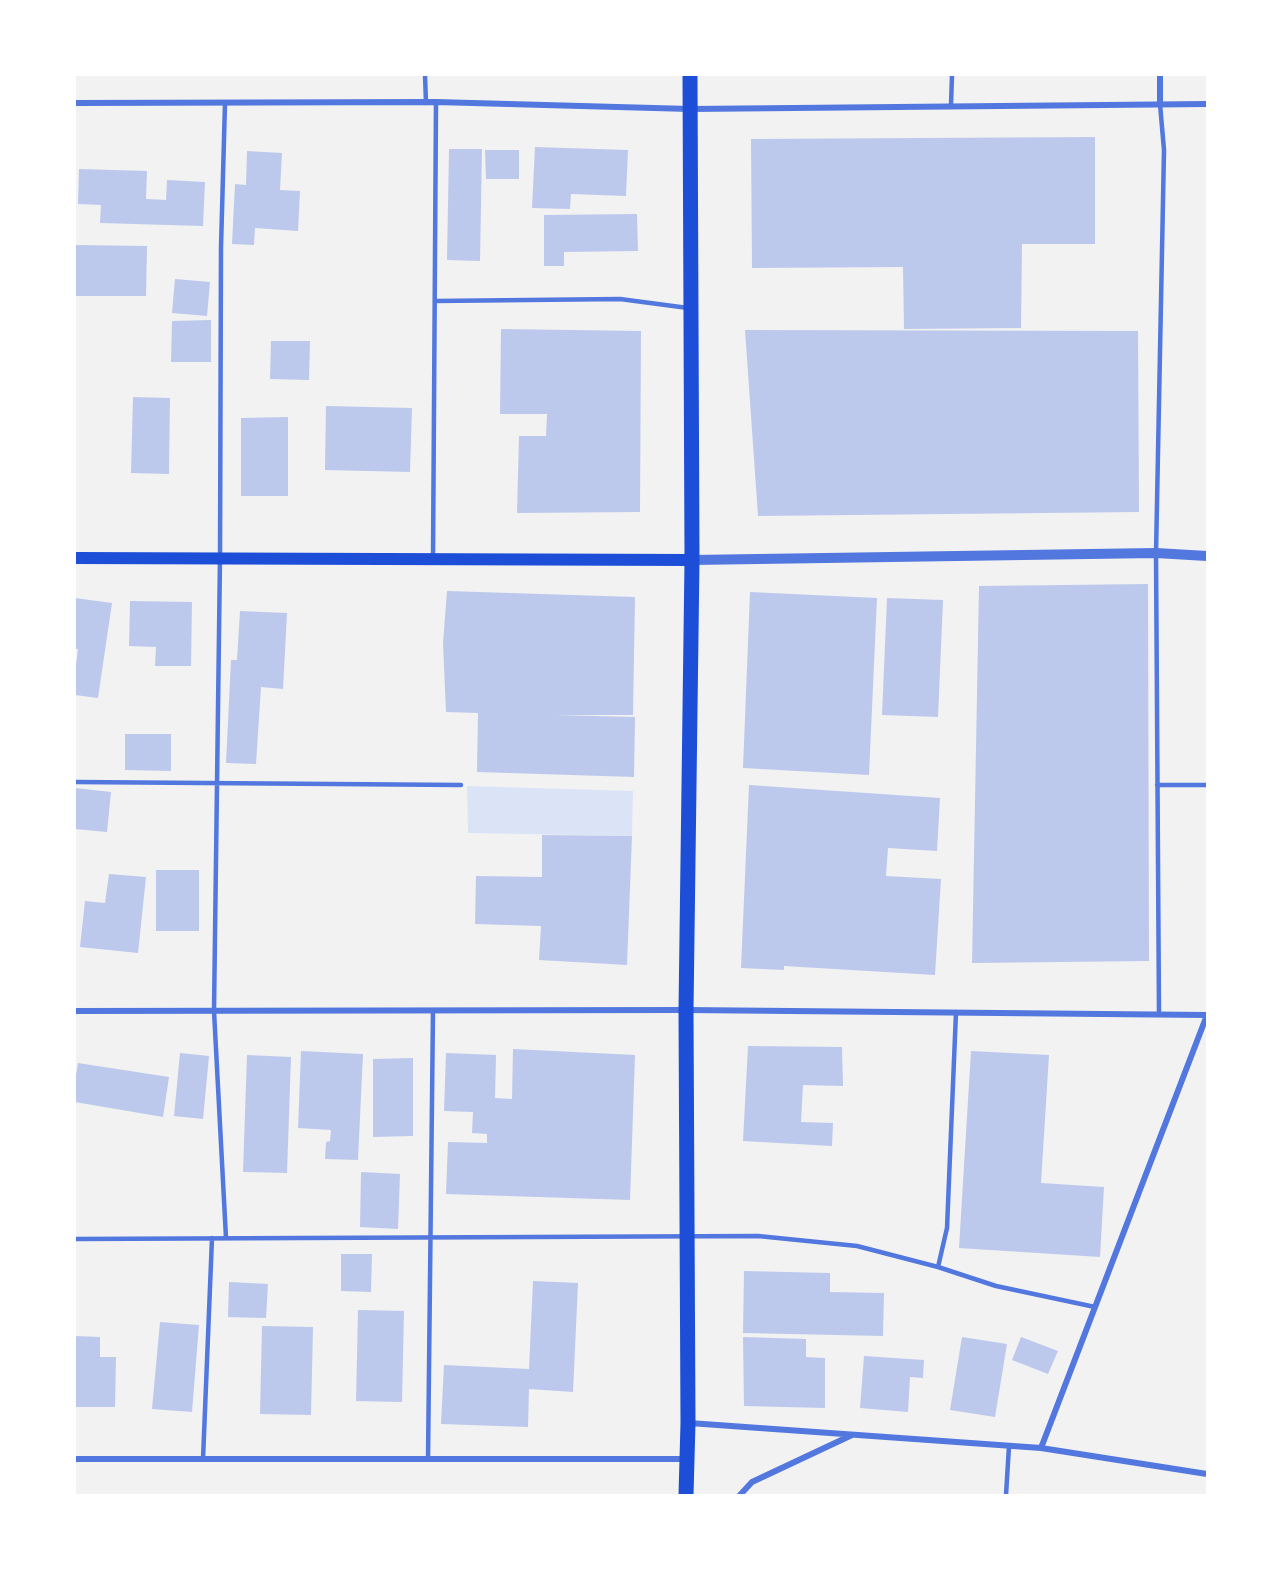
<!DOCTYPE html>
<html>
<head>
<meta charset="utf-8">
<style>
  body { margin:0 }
  #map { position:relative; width:1282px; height:1570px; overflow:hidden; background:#f2f2f2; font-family:"Alegreya Sans",sans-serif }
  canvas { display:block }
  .frame { position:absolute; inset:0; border:76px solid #fff; pointer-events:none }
</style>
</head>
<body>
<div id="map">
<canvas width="1282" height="1570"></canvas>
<div class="frame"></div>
</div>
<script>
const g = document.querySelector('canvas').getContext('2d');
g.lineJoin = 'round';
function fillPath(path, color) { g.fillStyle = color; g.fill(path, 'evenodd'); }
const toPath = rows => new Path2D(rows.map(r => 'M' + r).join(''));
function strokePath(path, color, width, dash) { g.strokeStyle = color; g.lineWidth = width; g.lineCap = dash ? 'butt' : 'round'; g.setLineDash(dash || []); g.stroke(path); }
const green = toPath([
  [467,786,633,791,632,836,468,833]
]);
const building = toPath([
  [1095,137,1095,244,1022,244,1021,328,904,329,903,267,752,268,751,139],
  [535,147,628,150,626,196,571,194,570,209,532,208],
  [449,149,482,149,480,261,447,260],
  [485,150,519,150,519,179,486,179],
  [247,151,282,153,280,190,300,191,298,231,255,228,254,245,232,244,235,184,246,185],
  [79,169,147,171,146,199,166,200,167,180,205,182,203,226,100,223,101,205,78,204],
  [637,214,638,251,564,252,564,266,544,266,544,215],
  [75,245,147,246,146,296,75,296],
  [175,279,210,282,207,316,172,313],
  [211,320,211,362,171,362,172,321],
  [501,329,641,331,640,512,517,513,519,436,546,436,547,414,500,414],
  [745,330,1138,331,1139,512,758,516],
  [271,341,310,341,309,380,270,379],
  [133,397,170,398,169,474,131,473],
  [326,406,412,408,410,472,325,470],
  [288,417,288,496,241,496,241,418],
  [1148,584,1149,961,972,963,979,586],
  [447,591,635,597,633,715,555,715,635,717,634,777,477,772,478,713,446,712,443,643],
  [750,592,877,598,869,775,743,768],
  [75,598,112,603,98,698,75,695,75,673,78,649,75,649],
  [887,598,943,600,938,717,882,715],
  [130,601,192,602,191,666,155,666,156,647,129,646],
  [240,611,287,613,283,689,261,687,256,764,226,763,231,660,237,660],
  [125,734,171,734,171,771,125,770],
  [749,785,940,798,937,851,888,848,886,876,941,879,935,975,784,966,784,970,741,968],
  [75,788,111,792,107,832,75,829],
  [542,835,632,836,627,965,539,960,541,926,475,924,476,876,542,877],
  [156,870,199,870,199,931,156,931],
  [109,874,146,877,138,953,80,947,85,901,105,903],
  [748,1046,842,1047,843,1086,803,1085,801,1122,833,1123,832,1146,743,1141],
  [513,1049,635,1055,630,1200,446,1194,448,1142,487,1143,487,1134,472,1133,473,1112,444,1111,446,1053,496,1055,495,1098,512,1099],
  [301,1051,363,1054,358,1160,325,1159,326,1142,330,1141,331,1130,298,1128],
  [971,1051,1049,1055,1041,1183,1104,1187,1100,1257,959,1248],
  [180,1053,209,1056,203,1119,174,1116],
  [247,1055,291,1057,287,1173,243,1172],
  [413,1058,413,1136,373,1137,373,1059],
  [78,1063,169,1077,163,1117,75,1102,75,1081],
  [361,1172,400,1174,398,1229,360,1227],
  [341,1254,372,1254,371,1292,341,1291],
  [744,1271,830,1273,830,1292,884,1293,883,1336,743,1333],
  [533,1281,578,1283,573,1392,529,1389,528,1427,441,1424,444,1365,529,1369],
  [229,1282,268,1284,266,1318,228,1317],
  [358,1310,404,1311,402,1402,356,1401],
  [160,1322,199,1325,192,1412,152,1409],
  [262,1326,313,1327,311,1415,260,1414],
  [75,1336,100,1337,100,1357,116,1357,115,1407,75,1407],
  [743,1337,806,1339,806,1357,825,1358,825,1408,744,1406],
  [962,1337,1007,1344,995,1417,950,1410],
  [1021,1337,1058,1351,1048,1374,1012,1360],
  [864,1356,924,1360,923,1378,910,1377,908,1412,860,1408]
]);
const service = toPath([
  [425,75,426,103],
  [225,103,221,247,220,558,214,1011,226,1238],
  [951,105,952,75],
  [435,301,620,299,688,308],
  [433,559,436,102],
  [75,782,461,785],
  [1157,785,1207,785],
  [1159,1015,1156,553,1164,150,1160,104],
  [75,1239,758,1236,857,1246,938,1267,996,1286,1095,1307],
  [938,1267,947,1228,956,1012],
  [203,1459,212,1238],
  [428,1459,433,1010],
  [1006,1495,1009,1446]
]);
const minor = toPath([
  [1160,75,1160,104],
  [75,103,436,102,690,109,1207,104],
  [75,1011,686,1010,1207,1015],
  [689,1423,1041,1448,1207,1474],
  [1041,1448,1207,1015],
  [75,1459,686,1459],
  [740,1495,752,1482,852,1435]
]);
const tertiary = toPath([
  [692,560,1156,553,1207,556]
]);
const secondary = toPath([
  [75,558,692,560]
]);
const primary = toPath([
  [686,1495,688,1423,686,1010,692,560,690,75]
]);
fillPath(green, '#dbe4f7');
fillPath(building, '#bdc9ec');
strokePath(service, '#5277de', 4.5);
strokePath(minor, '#5277de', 6);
strokePath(tertiary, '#5277de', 10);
strokePath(secondary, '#1d4ed8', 12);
strokePath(primary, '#1d4ed8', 15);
</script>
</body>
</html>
